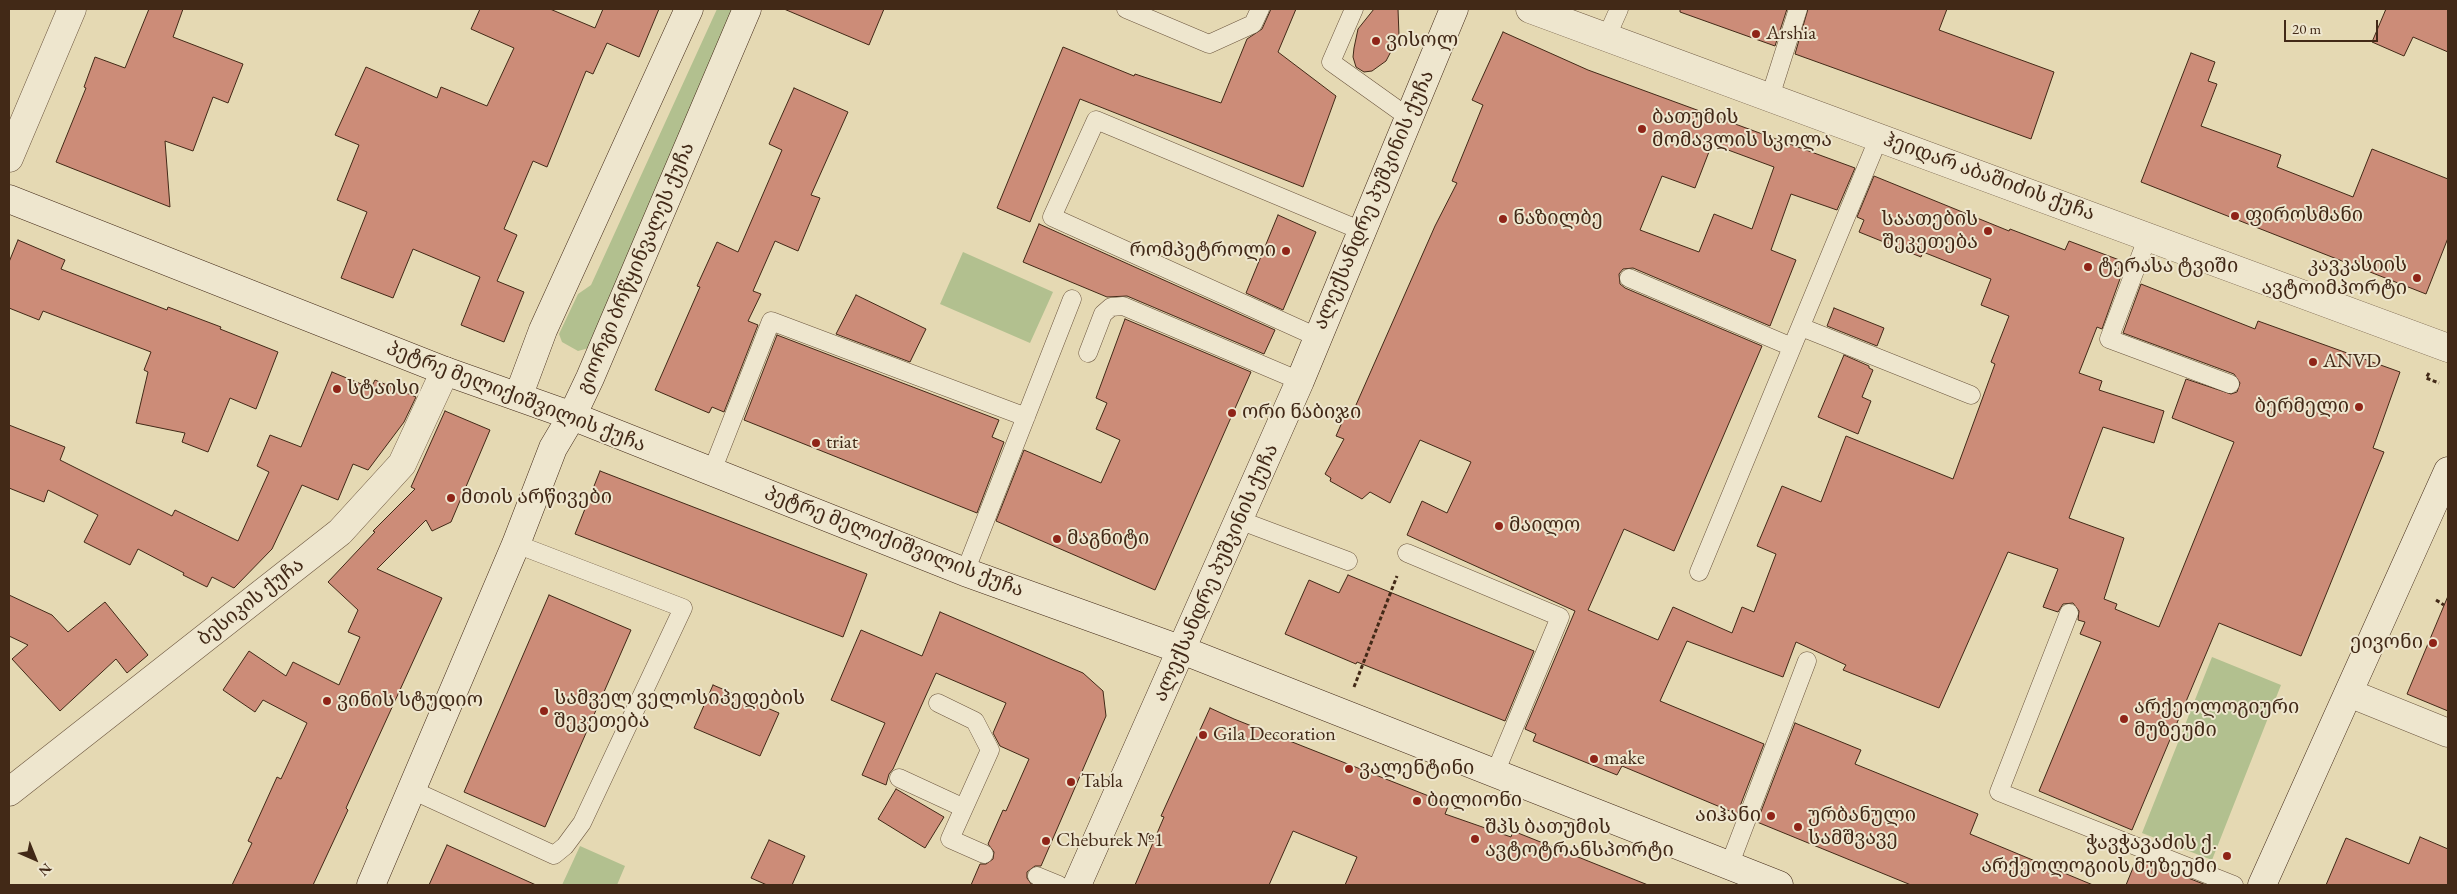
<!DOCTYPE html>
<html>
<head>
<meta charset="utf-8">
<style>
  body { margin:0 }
  #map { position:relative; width:2457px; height:894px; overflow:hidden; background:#e5d9b3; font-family:"EB Garamond",serif }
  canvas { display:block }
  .frame { position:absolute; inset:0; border:10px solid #422917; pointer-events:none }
  .north { position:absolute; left:10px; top:834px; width:50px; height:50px; -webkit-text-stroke:4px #eee6ce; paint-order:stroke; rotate:136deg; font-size:14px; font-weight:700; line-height:20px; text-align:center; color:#422917 }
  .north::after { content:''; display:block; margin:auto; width:18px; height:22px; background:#422917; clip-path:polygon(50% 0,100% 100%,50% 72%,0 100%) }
  .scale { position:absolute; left:2284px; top:20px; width:94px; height:22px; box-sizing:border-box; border:2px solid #422917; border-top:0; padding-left:6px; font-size:15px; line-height:18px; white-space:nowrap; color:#422917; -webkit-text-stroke:4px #eee6ce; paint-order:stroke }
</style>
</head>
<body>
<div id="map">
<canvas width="2457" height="894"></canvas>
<div class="frame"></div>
<div class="north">N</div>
<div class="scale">20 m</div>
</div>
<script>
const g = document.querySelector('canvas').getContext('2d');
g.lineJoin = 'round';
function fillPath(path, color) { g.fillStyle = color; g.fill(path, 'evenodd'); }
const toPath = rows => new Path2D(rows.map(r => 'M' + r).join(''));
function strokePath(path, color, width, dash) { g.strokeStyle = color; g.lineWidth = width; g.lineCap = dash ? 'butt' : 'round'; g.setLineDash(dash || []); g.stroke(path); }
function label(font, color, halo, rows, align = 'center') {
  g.font = font + ' "EB Garamond","Noto Serif Georgian",serif'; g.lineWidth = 4; g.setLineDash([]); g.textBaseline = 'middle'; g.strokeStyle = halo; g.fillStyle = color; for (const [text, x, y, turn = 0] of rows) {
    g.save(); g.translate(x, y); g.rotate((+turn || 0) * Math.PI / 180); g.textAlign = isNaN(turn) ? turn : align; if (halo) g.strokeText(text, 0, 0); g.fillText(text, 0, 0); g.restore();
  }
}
const green = toPath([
  [717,9,738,9,589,348,578,351,562,342,559,334,578,294,591,285],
  [963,252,1053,292,1030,343,940,304],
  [2212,657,2281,685,2212,860,2142,833],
  [580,846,625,866,617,885,562,885]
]);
const building = toPath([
  [149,9,183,9,173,37,243,64,228,103,213,97,193,151,165,141,170,207,56,162,86,88,84,87,95,57,125,68,149,9],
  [480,9,550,9,595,28,603,9,659,9,639,57,607,43,593,74,586,71,547,167,533,161,504,229,517,235,497,281,524,292,504,342,461,325,480,277,413,249,393,298,341,278,367,212,337,200,359,145,335,135,366,67,437,98,441,87,487,106,514,48,471,29,480,9],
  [784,9,884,9,869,45,784,9],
  [1271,9,1296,9,1278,52,1336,96,1303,187,1080,99,1030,222,997,208,1063,47,1134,76,1135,74,1221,103,1247,39,1262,29,1271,9],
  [1374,9,1398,9,1399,36,1386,61,1372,71,1364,72,1356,67,1353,57,1354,48,1358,29,1374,9],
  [1680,9,1787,9,1775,46,1680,12,1680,9],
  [1808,9,1947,9,1939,30,2054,72,2031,139,1795,54,1808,9],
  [2386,9,2448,9,2448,52,2413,37,2404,56,2372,42,2386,9],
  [1503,32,1588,70,1855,168,1837,210,1791,194,1771,250,1796,260,1770,326,1633,268,1623,269,1619,274,1620,284,1625,288,1762,346,1674,551,1624,529,1588,610,1658,640,1673,607,1732,633,1742,607,1754,612,1776,554,1757,546,1782,486,1821,502,1846,436,1953,479,1995,364,1991,362,2009,316,1981,305,1991,279,1923,252,1921,257,1859,232,1864,220,1857,217,1874,176,2009,231,2010,229,2065,250,2069,241,2122,261,2116,274,2121,276,2102,329,2097,327,2079,373,2102,381,2099,390,2164,411,2154,443,2103,427,2069,518,2124,538,2104,599,2117,604,2115,609,2159,627,2234,442,2172,418,2186,379,2231,394,2237,392,2240,383,2234,374,2123,333,2141,284,2255,329,2258,321,2400,372,2373,448,2384,452,2301,656,2219,623,2132,830,2039,791,2101,642,2080,634,2085,622,2078,620,2079,611,2073,603,2063,604,2058,612,2043,607,2058,569,2008,552,1939,708,1843,670,1846,665,1796,642,1783,677,1687,641,1660,701,1764,744,1737,814,1622,766,1617,775,1533,741,1536,734,1525,729,1575,611,1407,535,1422,501,1447,513,1471,462,1420,440,1390,503,1370,492,1362,499,1330,481,1331,478,1325,474,1344,439,1336,436,1347,411,1352,414,1435,226,1457,183,1452,181,1483,105,1472,100,1503,32],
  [1712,144,1774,167,1752,229,1714,214,1699,252,1640,230,1662,176,1695,188,1712,144],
  [2191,53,2215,62,2208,81,2217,84,2201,126,2281,155,2277,167,2353,197,2372,149,2448,179,2448,238,2426,294,2141,182,2191,53],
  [794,88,848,112,811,195,820,198,798,251,775,241,753,291,761,294,748,321,758,325,724,412,712,407,709,413,655,390,700,287,697,286,717,242,738,252,782,150,769,144,794,88],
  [1278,215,1316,232,1283,310,1246,293,1278,215],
  [1039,224,1275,330,1264,354,1127,296,1107,297,1023,262,1039,224],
  [18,240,65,260,61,269,167,310,168,307,221,327,220,329,278,352,256,409,230,398,208,452,182,442,185,433,136,423,148,372,144,370,151,352,43,311,39,320,9,308,9,262,18,240],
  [856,295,926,329,910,362,836,334,856,295],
  [1834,308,1884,328,1877,346,1827,326,1834,308],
  [1125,319,1251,372,1155,590,996,521,1024,450,1101,483,1120,440,1096,429,1107,403,1096,398,1125,319],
  [777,335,999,420,992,437,1004,442,977,513,744,420,777,335],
  [1844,355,1869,366,1869,368,1873,370,1862,397,1871,401,1858,434,1818,417,1844,355],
  [332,372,371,388,375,380,416,397,404,422,368,470,353,464,338,500,302,485,272,549,234,588,212,577,207,587,183,575,184,573,138,549,130,565,84,542,98,515,48,490,44,502,9,488,9,425,65,447,60,460,172,516,175,510,238,541,269,472,257,466,270,435,301,447,332,372],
  [445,411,490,430,451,522,432,531,426,520,377,569,442,598,346,808,348,810,313,885,232,885,252,843,248,841,277,777,281,779,307,723,263,700,255,712,223,690,249,651,286,676,293,662,339,685,360,637,348,632,358,610,328,582,375,532,373,531,415,489,411,487,445,411],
  [600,471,867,574,843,637,575,534,600,471],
  [1348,575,1534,651,1505,721,1357,662,1356,664,1285,634,1309,580,1339,593,1348,575],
  [9,595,52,615,68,632,105,602,148,655,127,673,116,659,60,711,12,659,28,645,9,636,9,595],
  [549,595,631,630,545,827,464,792,549,595],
  [2448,596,2448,711,2407,694,2448,596],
  [940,612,1083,673,1103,691,1106,716,1041,866,1035,866,1027,872,1027,878,1032,885,971,885,980,864,986,864,993,859,994,852,988,844,1003,810,1006,811,1029,759,1000,746,993,733,1006,703,936,673,893,769,889,774,886,785,862,775,885,723,831,700,861,630,922,656,940,612],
  [713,685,779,713,760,756,694,728,713,685],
  [1210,708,1234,719,1449,804,1445,814,1511,837,1513,831,1648,885,1345,885,1357,857,1293,831,1269,885,1135,885,1164,817,1161,816,1210,708],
  [1795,723,1861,750,1855,764,1978,814,1970,834,2093,885,1911,885,1757,822,1795,723],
  [896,789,944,817,925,848,878,819,896,789],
  [2420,837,2448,849,2448,885,2326,885,2346,838,2409,864,2420,837],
  [769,840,805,856,792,885,767,885,751,878,769,840],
  [447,845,536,885,429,885,447,845],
  [2137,858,2206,885,2126,885,2137,858]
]);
const path = toPath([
  [2429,373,2426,378,2439,383],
  [2436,600,2444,605],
  [1354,687,1397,576]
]);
const lane = toPath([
  [1126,9,1209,44,1253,24,1260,9],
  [1354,9,1331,62,1408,117],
  [1607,36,1619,9],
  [1770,97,1798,9],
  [2148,236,2109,339,2230,384],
  [1629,278,1792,347],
  [1801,327,1971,395],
  [1317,337,1052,217,1096,120,1362,231],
  [1088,353,1103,314,1111,307,1123,306,1300,381],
  [712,471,771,321,1026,417],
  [1239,520,1348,561],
  [1407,553,1560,617,1495,773],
  [965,572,1072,299],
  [1699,572,1879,137],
  [2069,613,1999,792,2234,885],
  [938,703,975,721,990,750,950,839,984,854],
  [899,778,964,808],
  [412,790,554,855,565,846,582,823,683,608,516,544],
  [1729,866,1807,661],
  [1037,876,1059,885]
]);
const street = toPath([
  [1530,9,2448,348],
  [9,158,72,9],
  [2349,693,2448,733],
  [9,792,340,532,402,464,445,371]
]);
const secondary = toPath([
  [9,199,445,371,572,416,965,572,1182,650,1779,885],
  [518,397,543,330,689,9],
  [371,885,516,544,553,448,572,416,590,378,747,9],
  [1077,885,1300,381,1454,9],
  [2262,885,2448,471]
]);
const markers = [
  [1756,34,5,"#8f2418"],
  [1376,41,5,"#8f2418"],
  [1642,129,5,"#8f2418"],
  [2235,216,5,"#8f2418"],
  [1503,219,5,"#8f2418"],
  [1988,231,5,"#8f2418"],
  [1286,251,5,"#8f2418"],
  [2088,267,5,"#8f2418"],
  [2417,278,5,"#8f2418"],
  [2313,362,5,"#8f2418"],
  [337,389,5,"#8f2418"],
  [2359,407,5,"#8f2418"],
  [1232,413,5,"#8f2418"],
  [816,443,5,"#8f2418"],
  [451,498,5,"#8f2418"],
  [1499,526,5,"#8f2418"],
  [1057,539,5,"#8f2418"],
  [2433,643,5,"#8f2418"],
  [327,701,5,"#8f2418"],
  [544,711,5,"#8f2418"],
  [2124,719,5,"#8f2418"],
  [1203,735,5,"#8f2418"],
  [1594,759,5,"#8f2418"],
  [1349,769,5,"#8f2418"],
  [1071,782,5,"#8f2418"],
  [1417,801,5,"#8f2418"],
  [1771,816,5,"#8f2418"],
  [1798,827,5,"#8f2418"],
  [1475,839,5,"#8f2418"],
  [1046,841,5,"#8f2418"],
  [2227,856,5,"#8f2418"]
];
const poiNames = [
  ["Arshia",1766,34],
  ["ვისოლ",1386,41],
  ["ბათუმის",1652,118],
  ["მომავლის სკოლა",1652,141],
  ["ფიროსმანი",2245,216],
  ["ნაზილბე",1513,219],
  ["საათების",1978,220,"right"],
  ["შეკეთება",1978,243,"right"],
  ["რომპეტროლი",1276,251,"right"],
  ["კავკასიის",2407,266,"right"],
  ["ავტოიმპორტი",2407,289,"right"],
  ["ტერასა ტვიში",2098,267],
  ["ANVD",2323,362],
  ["სტაისი",347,389],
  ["ბერმელი",2349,407,"right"],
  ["ორი ნაბიჯი",1242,413],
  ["triat",826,443],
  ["მთის არწივები",461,498],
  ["მაილო",1509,526],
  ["მაგნიტი",1067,539],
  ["ეივონი",2423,643,"right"],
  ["სამველ ველოსიპედების",554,699],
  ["შეკეთება",554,722],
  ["ვინის სტუდიო",337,701],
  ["არქეოლოგიური",2134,708],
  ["მუზეუმი",2134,731],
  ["Gila Decoration",1213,735],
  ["make",1604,759],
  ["ვალენტინი",1359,769],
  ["Tabla",1081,782],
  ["ბილიონი",1427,801],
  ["აიჰანი",1761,816,"right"],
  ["ურბანული",1808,816],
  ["სამშვავე",1808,839],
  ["შპს ბათუმის",1485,828],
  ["ავტოტრანსპორტი",1485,851],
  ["Cheburek №1",1056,841],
  ["ჭავჭავაძის ქ.",2217,844,"right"],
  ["არქეოლოგიის მუზეუმი",2217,867,"right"]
];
const streetNames = [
  ["ჰეიდარ აბაშიძის ქუჩა",1989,177,20],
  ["ალექსანდრე პუშკინის ქუჩა",1374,200,-67],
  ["გიორგი ბრწყინვალეს ქუჩა",636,268,-67],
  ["პეტრე მელიქიშვილის ქუჩა",516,397,21],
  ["პეტრე მელიქიშვილის ქუჩა",894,542,21],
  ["ალექსანდრე პუშკინის ქუჩა",1216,573,-66],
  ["ბესიკის ქუჩა",251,602,-38]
];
fillPath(green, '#b2c08f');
fillPath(building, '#cc8c78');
strokePath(building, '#422917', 1);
strokePath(lane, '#6b553e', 19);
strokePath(street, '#6b553e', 29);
strokePath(secondary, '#422917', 29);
strokePath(path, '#422917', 3, [4, 2.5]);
strokePath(lane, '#eee6ce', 18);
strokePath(street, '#eee6ce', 28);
strokePath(secondary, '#eee6ce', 28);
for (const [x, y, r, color] of markers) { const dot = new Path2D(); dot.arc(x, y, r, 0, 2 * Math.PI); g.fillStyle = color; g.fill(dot); strokePath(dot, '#eee6ce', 2); }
label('20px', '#422917', '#eee6ce', poiNames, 'left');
label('20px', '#422917', '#eee6ce', streetNames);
</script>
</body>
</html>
